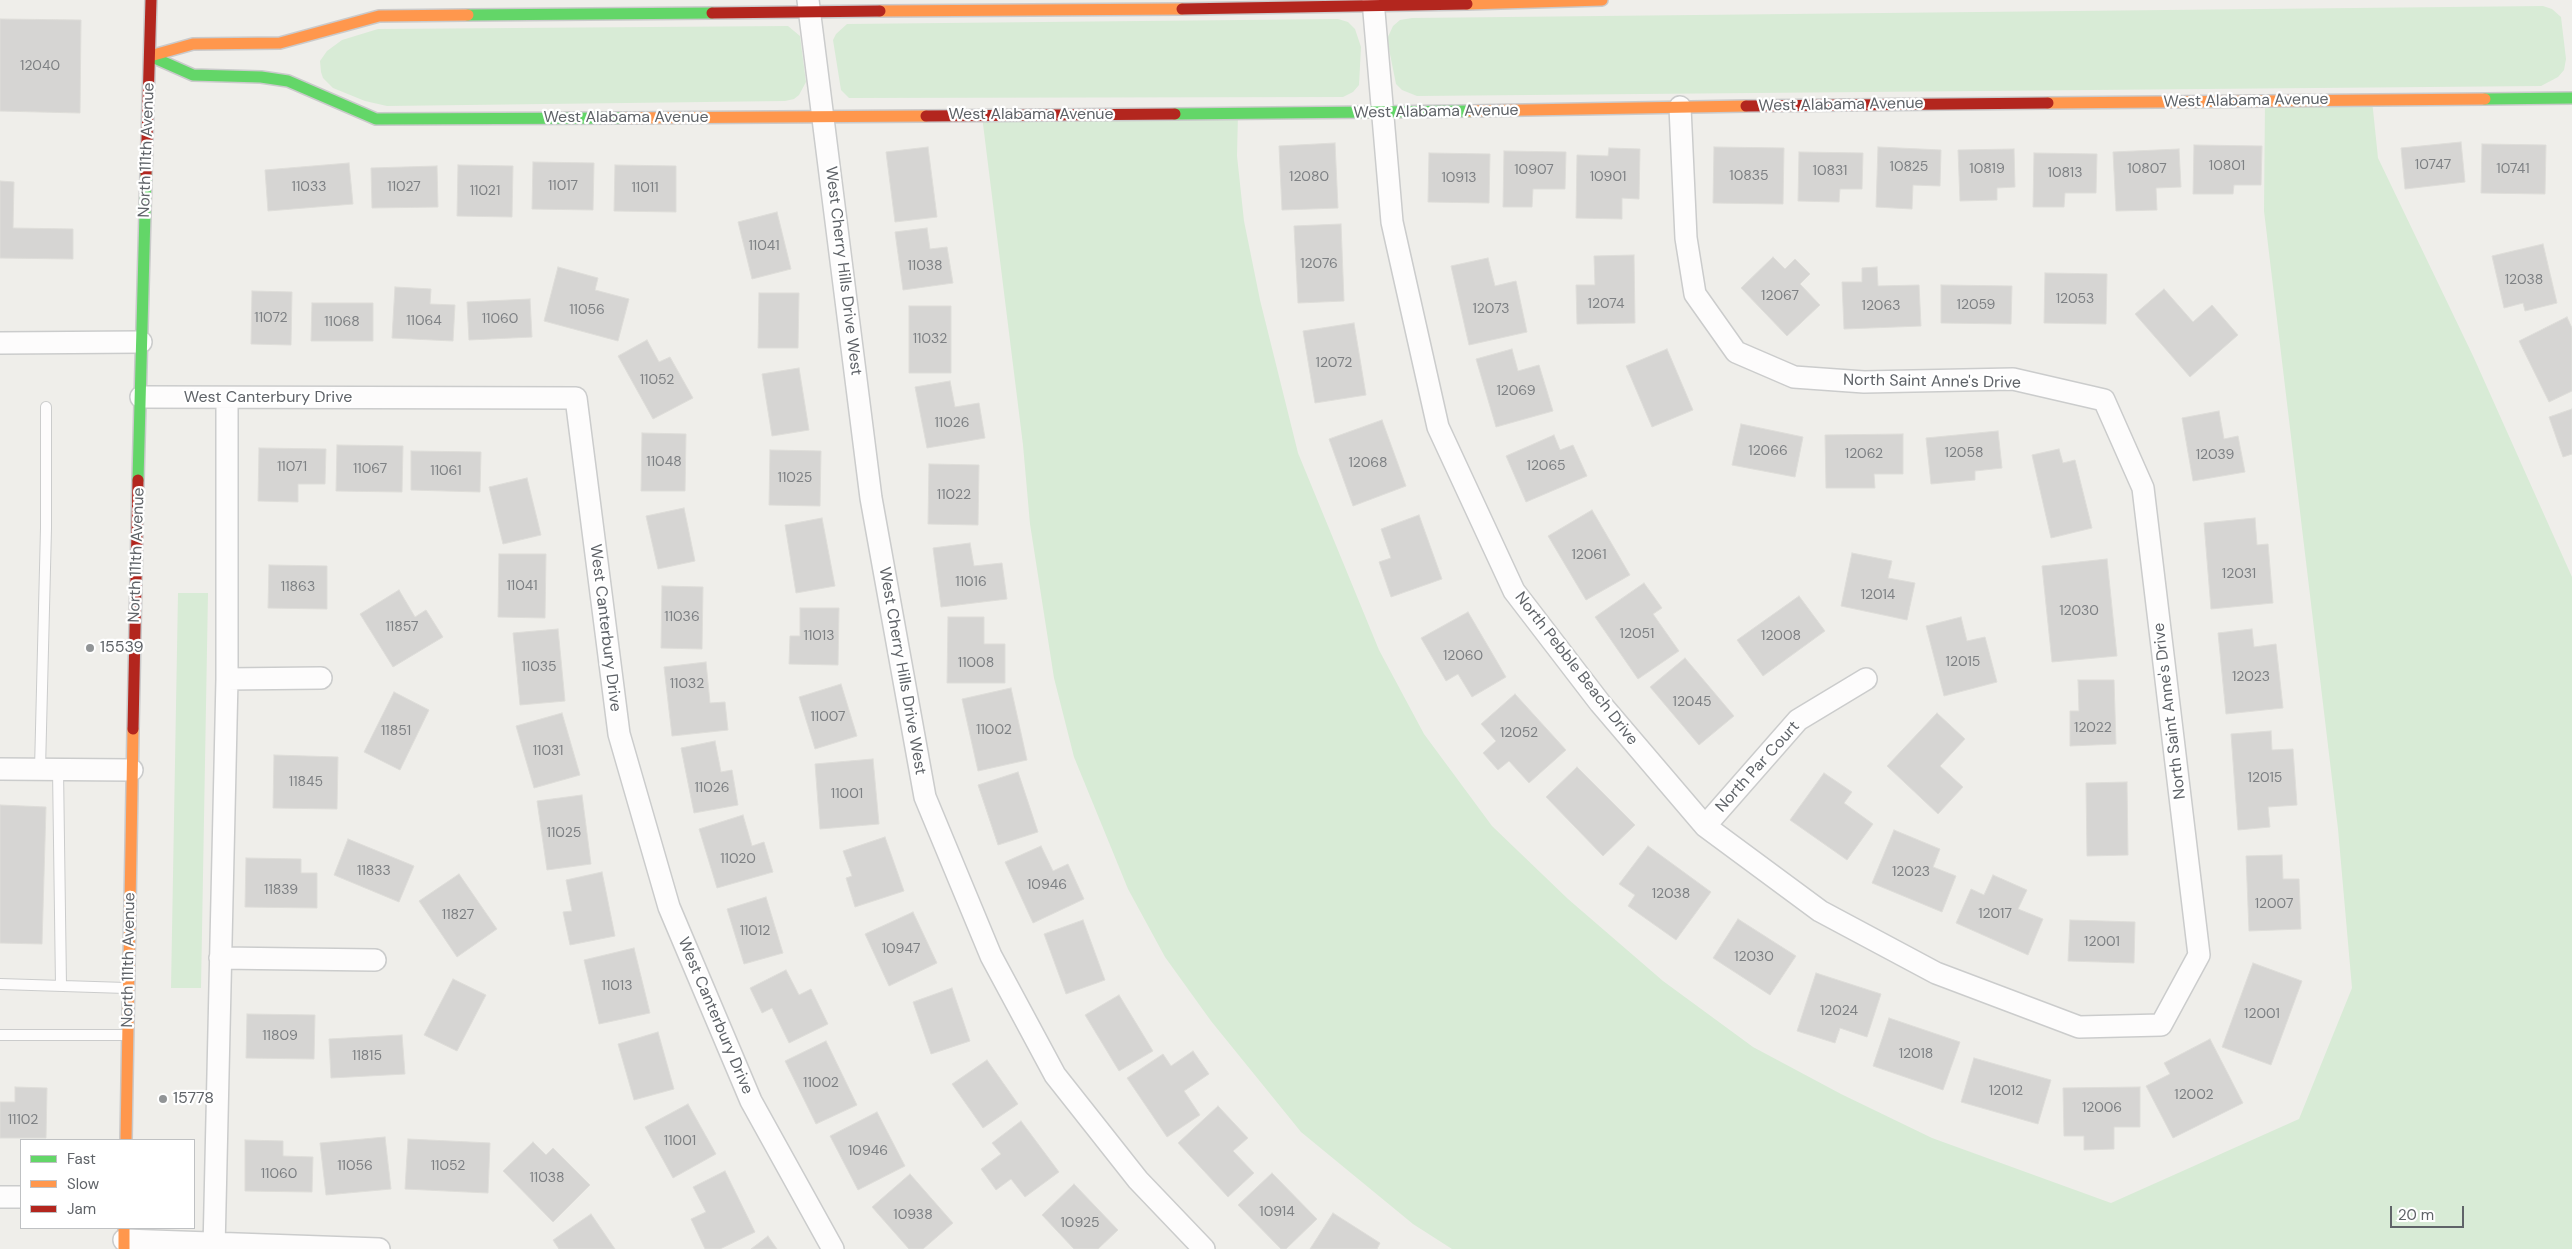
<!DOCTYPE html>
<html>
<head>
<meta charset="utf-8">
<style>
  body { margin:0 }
  #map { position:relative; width:2572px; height:1249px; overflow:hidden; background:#efeeea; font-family:"DM Sans",sans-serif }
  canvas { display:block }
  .legend { position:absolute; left:20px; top:1139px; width:175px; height:90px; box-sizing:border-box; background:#fff; border:1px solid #bfc1c3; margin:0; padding:6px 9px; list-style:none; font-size:15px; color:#5f6368 }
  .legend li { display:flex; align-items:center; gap:10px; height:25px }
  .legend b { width:25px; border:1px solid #bfc1c3 }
  .scale { position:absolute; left:2390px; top:1206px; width:74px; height:22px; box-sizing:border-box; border:2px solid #5f6368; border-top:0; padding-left:6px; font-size:15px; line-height:18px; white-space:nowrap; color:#5f6368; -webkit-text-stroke:4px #fff; paint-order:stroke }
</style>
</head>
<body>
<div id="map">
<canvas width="2572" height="1249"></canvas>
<ul class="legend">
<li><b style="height:6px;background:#63d668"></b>Fast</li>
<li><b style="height:6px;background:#ff974d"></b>Slow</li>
<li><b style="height:6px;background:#b3261e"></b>Jam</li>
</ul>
<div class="scale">20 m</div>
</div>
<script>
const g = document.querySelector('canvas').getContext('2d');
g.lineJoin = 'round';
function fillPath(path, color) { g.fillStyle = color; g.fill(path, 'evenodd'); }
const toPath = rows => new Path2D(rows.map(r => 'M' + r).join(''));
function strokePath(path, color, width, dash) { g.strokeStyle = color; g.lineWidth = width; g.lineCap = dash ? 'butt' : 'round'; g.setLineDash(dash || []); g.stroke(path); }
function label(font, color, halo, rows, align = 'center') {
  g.font = font + ' "DM Sans",sans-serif'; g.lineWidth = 4.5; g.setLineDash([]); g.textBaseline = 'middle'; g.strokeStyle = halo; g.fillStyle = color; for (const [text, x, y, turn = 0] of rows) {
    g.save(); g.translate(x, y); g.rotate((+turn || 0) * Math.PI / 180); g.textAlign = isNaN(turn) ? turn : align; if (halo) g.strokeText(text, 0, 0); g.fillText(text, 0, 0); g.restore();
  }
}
const green = toPath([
  [2543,6,2552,9,2561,17,2566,59,2564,70,2558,77,2541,86,1417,96,1402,90,1396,84,1387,39,1393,26,1400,20,1412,18],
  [1338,19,1348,22,1355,29,1361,47,1359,85,1353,92,1343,97,849,98,841,90,833,40,836,34,847,24],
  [788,26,800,36,806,82,799,95,794,99,785,101,387,106,365,101,333,88,323,78,321,72,320,61,327,51,342,40,378,29],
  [2372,100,2378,158,2474,358,2572,577,2572,1249,1452,1249,1413,1224,1301,1132,1211,1021,1165,957,1128,889,1074,757,1054,678,1030,524,1023,445,982,116,1238,114,1237,156,1244,221,1260,300,1298,453,1379,650,1424,734,1492,826,1568,899,1663,981,1753,1047,1841,1094,1932,1138,2111,1203,2299,1119,2352,988,2338,829,2264,211,2265,101],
  [178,593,208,593,201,988,171,988]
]);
const building = toPath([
  [0,19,81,20,80,113,0,111,0,19],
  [2461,142,2465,182,2405,189,2401,148,2461,142],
  [1335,143,1338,208,1282,210,1279,146,1335,143],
  [2482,144,2546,145,2545,194,2481,193,2482,144],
  [2194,145,2262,146,2261,185,2234,185,2233,194,2193,194,2194,145],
  [928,147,937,217,895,222,886,152,928,147],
  [1714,147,1784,148,1783,204,1713,203,1714,147],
  [1878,147,1941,150,1940,186,1913,185,1912,209,1876,207,1878,147],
  [1609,148,1640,149,1639,199,1622,198,1622,219,1576,218,1577,155,1608,156,1609,148],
  [2014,149,2015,187,1997,188,1997,200,1960,201,1958,150,2014,149],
  [2179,149,2181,187,2156,188,2157,210,2116,211,2113,152,2179,149],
  [1504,151,1566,152,1565,189,1533,189,1532,207,1503,207,1504,151],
  [1799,152,1863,153,1862,189,1840,189,1839,202,1798,201,1799,152],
  [1429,153,1490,154,1489,203,1428,202,1429,153],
  [2034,153,2097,154,2096,193,2065,193,2064,207,2033,207,2034,153],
  [533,162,594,163,593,210,532,209,533,162],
  [349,163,353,204,268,211,265,170,349,163],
  [458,165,513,166,512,217,457,216,458,165],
  [615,165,676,166,676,212,614,211,615,165],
  [437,166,438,207,372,208,371,168,437,166],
  [0,181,14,182,13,228,73,229,73,259,0,258,0,181],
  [777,212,791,269,752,279,738,222,777,212],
  [1341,224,1344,301,1298,303,1294,226,1341,224],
  [927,228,930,249,947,247,953,283,903,290,895,232,927,228],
  [2543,244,2557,303,2525,311,2523,303,2504,308,2492,256,2543,244],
  [1634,255,1635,323,1577,324,1576,285,1595,285,1594,256,1634,255],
  [1773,257,1785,269,1795,259,1810,274,1800,284,1820,305,1787,336,1741,288,1773,257],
  [1488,258,1495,286,1516,281,1527,332,1469,345,1451,266,1488,258],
  [558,267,598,278,595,290,629,299,618,341,544,321,558,267],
  [1877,267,1878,286,1919,285,1921,326,1844,329,1842,282,1862,282,1862,268,1877,267],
  [2045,273,2107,274,2106,324,2044,323,2045,273],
  [1941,285,2012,286,2011,324,1941,323,1941,285],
  [395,287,431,289,430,304,455,305,453,341,392,338,395,287],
  [2164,289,2193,322,2212,305,2238,335,2190,377,2135,314,2164,289],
  [252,291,292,292,291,345,251,344,252,291],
  [759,293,799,293,798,348,758,348,759,293],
  [530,299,532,337,469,340,467,302,530,299],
  [312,303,373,303,373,341,311,341,312,303],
  [909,306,951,306,951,373,909,373,909,306],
  [2567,317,2572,328,2572,391,2549,402,2519,341,2567,317],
  [1354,323,1366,395,1315,403,1303,331,1354,323],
  [647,340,659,362,670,357,693,398,653,419,618,356,647,340],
  [1512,349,1518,371,1539,365,1553,411,1496,427,1476,359,1512,349],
  [1667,349,1693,410,1652,427,1626,366,1667,349],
  [799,368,809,430,772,436,762,374,799,368],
  [950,381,955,407,979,403,985,438,927,448,915,387,950,381],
  [2572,409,2572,454,2563,457,2549,417,2572,409],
  [2219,411,2224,439,2238,436,2245,472,2193,481,2182,418,2219,411],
  [1382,420,1406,486,1353,506,1329,439,1382,420],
  [1741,424,1803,437,1795,477,1732,465,1741,424],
  [1998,431,2002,468,1975,471,1975,480,1931,484,1926,438,1998,431],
  [642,433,686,434,685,491,641,491,642,433],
  [1903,434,1903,474,1874,474,1875,488,1826,488,1825,435,1903,434],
  [1554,435,1560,450,1573,445,1587,476,1526,502,1506,456,1554,435],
  [337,445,403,446,402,492,336,491,337,445],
  [259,448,326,449,325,484,298,484,298,502,258,501,259,448],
  [2059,449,2063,463,2075,460,2092,528,2051,538,2032,455,2059,449],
  [770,450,821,451,820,506,769,505,770,450],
  [411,451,481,452,480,492,411,490,411,451],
  [929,464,979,465,978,525,928,524,929,464],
  [527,478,541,535,503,544,489,487,527,478],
  [684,508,695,561,658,569,646,516,684,508],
  [1592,510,1630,575,1586,600,1548,536,1592,510],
  [1419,515,1442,579,1391,597,1379,562,1391,558,1381,529,1419,515],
  [822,518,835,586,796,593,785,525,822,518],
  [2255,518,2257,545,2268,544,2273,603,2211,609,2204,523,2255,518],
  [970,543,974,566,1002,563,1007,599,941,607,933,548,970,543],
  [1852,553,1892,561,1888,578,1915,583,1907,620,1841,606,1852,553],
  [499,554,546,554,545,618,498,617,499,554],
  [2107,559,2117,656,2052,662,2042,566,2107,559],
  [269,565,327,566,327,609,268,608,269,565],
  [1644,583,1662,608,1653,614,1679,651,1638,679,1595,617,1644,583],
  [662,586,703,587,702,649,661,648,662,586],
  [399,590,415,617,426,610,443,637,393,667,360,614,399,590],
  [1799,596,1825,631,1763,676,1737,640,1799,596],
  [800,608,839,608,838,665,789,664,790,636,800,636,800,608],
  [1468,612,1506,677,1472,697,1458,674,1446,681,1421,638,1468,612],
  [948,617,984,617,984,644,1005,644,1005,683,947,683,948,617],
  [1961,617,1967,641,1985,637,1997,682,1944,696,1926,626,1961,617],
  [558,629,565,701,520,705,513,633,558,629],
  [2252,629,2254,647,2276,644,2283,708,2226,714,2218,633,2252,629],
  [1685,658,1734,716,1699,745,1650,687,1685,658],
  [706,662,710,703,725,702,728,730,672,736,664,667,706,662],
  [2078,680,2114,680,2116,744,2070,746,2070,711,2079,711,2078,680],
  [841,684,857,736,815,749,799,697,841,684],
  [1011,688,1027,760,978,771,962,699,1011,688],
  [394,692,429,710,400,770,364,752,394,692],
  [1515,694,1566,750,1529,783,1509,761,1498,770,1483,753,1496,741,1481,724,1515,694],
  [562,713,580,775,534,788,516,726,562,713],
  [1937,713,1965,739,1940,766,1963,787,1938,814,1887,766,1937,713],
  [2271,731,2272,750,2293,749,2297,805,2268,807,2270,827,2238,830,2231,734,2271,731],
  [715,741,721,772,732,770,738,805,694,813,681,748,715,741],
  [274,755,338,757,337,809,273,808,274,755],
  [873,759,879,824,820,829,815,764,873,759],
  [1577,767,1635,825,1603,856,1546,797,1577,767],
  [1018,772,1038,832,998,845,978,785,1018,772],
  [1824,773,1852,792,1844,803,1873,824,1847,860,1790,820,1824,773],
  [2127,782,2128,855,2087,856,2086,783,2127,782],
  [582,795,591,864,547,870,537,801,582,795],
  [0,805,46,807,42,944,0,943,0,805],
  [743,815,752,846,764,842,773,872,717,888,699,829,743,815],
  [1894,830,1940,849,1933,867,1956,876,1942,912,1872,883,1894,830],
  [885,837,904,891,855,907,846,878,852,876,843,851,885,837],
  [348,839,414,866,399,902,334,875,348,839],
  [1041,846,1053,871,1068,864,1084,899,1033,923,1005,862,1041,846],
  [1648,846,1711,892,1676,940,1628,906,1635,895,1619,884,1648,846],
  [2282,855,2283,879,2299,879,2301,929,2249,931,2246,856,2282,855],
  [246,858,301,859,301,873,317,873,317,908,245,907,246,858],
  [602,872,615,936,570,945,563,912,572,911,566,880,602,872],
  [459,874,497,929,457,957,419,901,459,874],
  [1993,875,2027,890,2018,909,2043,919,2028,955,1956,923,1971,889,1984,895,1993,875],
  [766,897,783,953,744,964,727,909,766,897],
  [913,912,937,963,889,986,865,934,913,912],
  [1738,919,1796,956,1770,995,1713,958,1738,919],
  [1083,920,1105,980,1066,994,1044,934,1083,920],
  [2070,920,2135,922,2134,963,2068,961,2070,920],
  [634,948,650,1013,599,1024,584,960,634,948],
  [2253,963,2302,981,2271,1065,2222,1047,2253,963],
  [786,970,799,995,811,989,828,1024,789,1043,772,1008,762,1013,750,988,786,970],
  [1816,973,1881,994,1867,1037,1840,1028,1835,1043,1797,1031,1816,973],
  [453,979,486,995,457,1051,424,1035,453,979],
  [952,988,970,1041,931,1054,913,1002,952,988],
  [1119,995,1153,1051,1119,1071,1085,1015,1119,995],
  [247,1014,315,1015,314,1059,246,1058,247,1014],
  [1889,1018,1960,1042,1943,1090,1873,1066,1889,1018],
  [658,1032,674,1089,634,1100,618,1044,658,1032],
  [402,1035,405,1074,331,1078,329,1039,402,1035],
  [2210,1039,2243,1103,2173,1138,2146,1086,2170,1074,2164,1063,2210,1039],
  [826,1041,857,1105,816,1124,785,1061,826,1041],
  [1193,1051,1209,1074,1184,1091,1200,1115,1167,1137,1127,1078,1163,1054,1171,1066,1193,1051],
  [1974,1058,2051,1080,2038,1124,1961,1102,1974,1058],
  [987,1060,1018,1104,983,1128,952,1084,987,1060],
  [15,1087,47,1088,46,1138,0,1138,0,1102,15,1102,15,1087],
  [2140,1087,2140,1127,2114,1127,2114,1149,2084,1150,2084,1136,2064,1136,2063,1088,2140,1087],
  [688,1104,716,1154,673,1178,645,1127,688,1104],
  [1218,1106,1248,1138,1233,1151,1254,1173,1228,1197,1178,1143,1218,1106],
  [877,1112,905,1166,858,1190,830,1136,877,1112],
  [1021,1121,1059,1172,1025,1197,1011,1179,996,1190,981,1169,1001,1154,992,1143,1021,1121],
  [385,1137,391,1189,326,1195,320,1143,385,1137],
  [408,1139,490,1143,488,1193,405,1189,408,1139],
  [245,1140,283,1141,283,1156,313,1157,312,1192,245,1191,245,1140],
  [533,1142,546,1155,553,1148,590,1185,553,1222,503,1171,533,1142],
  [725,1171,755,1232,720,1249,705,1249,691,1219,706,1212,693,1187,725,1171],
  [1272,1173,1317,1219,1286,1249,1281,1249,1238,1205,1272,1173],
  [910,1174,953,1223,923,1249,909,1249,872,1207,910,1174],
  [1074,1184,1118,1230,1098,1249,1074,1249,1042,1215,1074,1184],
  [1333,1213,1380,1243,1377,1249,1310,1249,1333,1213],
  [591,1214,615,1249,559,1249,553,1240,591,1214],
  [768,1236,777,1249,751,1249,768,1236]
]);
const lane = toPath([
  [40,769,46,528,46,407],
  [58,769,61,986],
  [0,984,126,988],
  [0,1035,126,1035]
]);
const street = toPath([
  [808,0,871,498,925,797,991,956,1055,1075,1138,1180,1204,1249],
  [1373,0,1392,222,1438,427,1514,591,1600,703,1705,826,1820,911,1936,973,2079,1027,2161,1025,2199,955,2143,488,2104,400,2013,379,1864,382,1794,377,1736,352,1695,294,1686,238,1680,107],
  [0,343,141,342],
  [141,397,576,398,619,734,669,907,751,1101,833,1249],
  [227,679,321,678],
  [0,769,132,770],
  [1705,826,1798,720,1866,679],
  [220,958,375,960],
  [0,1197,21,1197],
  [124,1240,379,1249],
  [214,1249,227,679,227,399]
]);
const fast = toPath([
  [468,15,712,13],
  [150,56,193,75,261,77,288,81,376,119,622,118],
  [2485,99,2572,98],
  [1175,114,1470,111],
  [138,480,146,174]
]);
const slow = toPath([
  [1467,4,1602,0],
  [880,11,1182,9],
  [150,56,193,44,280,43,379,16,468,15],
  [2048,103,2485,99],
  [1470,111,1746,106],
  [622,118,926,116],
  [126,1140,133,729],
  [124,1228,124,1249]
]);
const jam = toPath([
  [1182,9,1467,4],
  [712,13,880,11],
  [1746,106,2048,103],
  [926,116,1175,114],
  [146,174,151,0],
  [133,729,138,480]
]);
const markers = [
  [90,648,5,"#919496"],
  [163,1099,5,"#919496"]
];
const numberNames = [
  ["12040",40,66],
  ["10747",2433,165],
  ["10801",2227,166],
  ["10825",1909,167],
  ["10819",1987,169],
  ["10807",2147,169],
  ["10741",2513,169],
  ["10907",1534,170],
  ["10831",1830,171],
  ["10813",2065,173],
  ["10835",1749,176],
  ["12080",1309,177],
  ["10901",1608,177],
  ["10913",1459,178],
  ["11017",563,186],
  ["11033",309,187],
  ["11027",404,187],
  ["11011",645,188],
  ["11021",485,191],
  ["11041",764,246],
  ["12076",1319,264],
  ["11038",925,266],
  ["12038",2524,280],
  ["12067",1780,296],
  ["12053",2075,299],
  ["12074",1606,304],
  ["12059",1976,305],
  ["12063",1881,306],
  ["12073",1491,309],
  ["11056",587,310],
  ["11072",271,318],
  ["11060",500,319],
  ["11064",424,321],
  ["11068",342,322],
  ["11032",930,339],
  ["12072",1334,363],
  ["11052",657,380],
  ["12069",1516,391],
  ["11026",952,423],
  ["12066",1768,451],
  ["12058",1964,453],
  ["12062",1864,454],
  ["12039",2215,455],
  ["11048",664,462],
  ["12068",1368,463],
  ["12065",1546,466],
  ["11071",292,467],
  ["11067",370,469],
  ["11061",446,471],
  ["11025",795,478],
  ["11022",954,495],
  ["12061",1589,555],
  ["12031",2239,574],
  ["11016",971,582],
  ["11041",522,586],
  ["11863",298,587],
  ["12014",1878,595],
  ["12030",2079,611],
  ["11036",682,617],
  ["11857",402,627],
  ["12051",1637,634],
  ["11013",819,636],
  ["12008",1781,636],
  ["12060",1463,656],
  ["12015",1963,662],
  ["11008",976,663],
  ["11035",539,667],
  ["12023",2251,677],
  ["11032",687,684],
  ["12045",1692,702],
  ["11007",828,717],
  ["12022",2093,728],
  ["11002",994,730],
  ["11851",396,731],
  ["12052",1519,733],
  ["11031",548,751],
  ["12015",2265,778],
  ["11845",306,782],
  ["11026",712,788],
  ["11001",847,794],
  ["11025",564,833],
  ["11020",738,859],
  ["11833",374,871],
  ["12023",1911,872],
  ["10946",1047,885],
  ["11839",281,890],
  ["12038",1671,894],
  ["12007",2274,904],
  ["12017",1995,914],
  ["11827",458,915],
  ["11012",755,931],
  ["12001",2102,942],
  ["10947",901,949],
  ["12030",1754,957],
  ["11013",617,986],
  ["12024",1839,1011],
  ["12001",2262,1014],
  ["11809",280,1036],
  ["12018",1916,1054],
  ["11815",367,1056],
  ["11002",821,1083],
  ["12012",2006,1091],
  ["12002",2194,1095],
  ["12006",2102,1108],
  ["11102",23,1120],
  ["11001",680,1141],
  ["10946",868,1151],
  ["11056",355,1166],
  ["11052",448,1166],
  ["11060",279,1174],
  ["11038",547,1178],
  ["10914",1277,1212],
  ["10938",913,1215],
  ["10925",1080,1223]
];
const streetNames = [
  ["West Alabama Avenue",2246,101,-1],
  ["West Alabama Avenue",1841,105,-1],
  ["West Alabama Avenue",1436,112,-1],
  ["West Alabama Avenue",1031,115],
  ["West Alabama Avenue",626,118],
  ["North 111th Avenue",147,150,-88],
  ["West Cherry Hills Drive West",843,271,83],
  ["North Saint Anne's Drive",1932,382,1],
  ["West Canterbury Drive",268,398],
  ["North 111th Avenue",137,555,-88],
  ["West Canterbury Drive",605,628,83],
  ["North Pebble Beach Drive",1576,669,52],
  ["West Cherry Hills Drive West",902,671,80],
  ["North Saint Anne's Drive",2170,711,-97],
  ["North Par Court",1758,767,-48],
  ["North 111th Avenue",129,960,-89],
  ["West Canterbury Drive",715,1016,67]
];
const poiNames = [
  ["15539",100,648],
  ["15778",173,1099]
];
fillPath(green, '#d8ebd6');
fillPath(building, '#d6d5d3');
strokePath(building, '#deddd9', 1);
strokePath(lane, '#cbcccc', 12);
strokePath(street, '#cbcccc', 24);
strokePath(fast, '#cacacb', 14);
strokePath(slow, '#cacacb', 14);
strokePath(jam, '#cacacb', 14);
strokePath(lane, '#fdfcfc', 10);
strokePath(street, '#fdfcfc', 21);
strokePath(fast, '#63d668', 11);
strokePath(slow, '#ff974d', 11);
strokePath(jam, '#b3261e', 11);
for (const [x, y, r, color] of markers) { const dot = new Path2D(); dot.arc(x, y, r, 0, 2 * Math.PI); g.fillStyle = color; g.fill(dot); strokePath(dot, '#fff', 2); }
label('14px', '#7e8184', null, numberNames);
label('16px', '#5f6368', '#fff', streetNames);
label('16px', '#5f6368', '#fff', poiNames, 'left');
</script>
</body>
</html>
